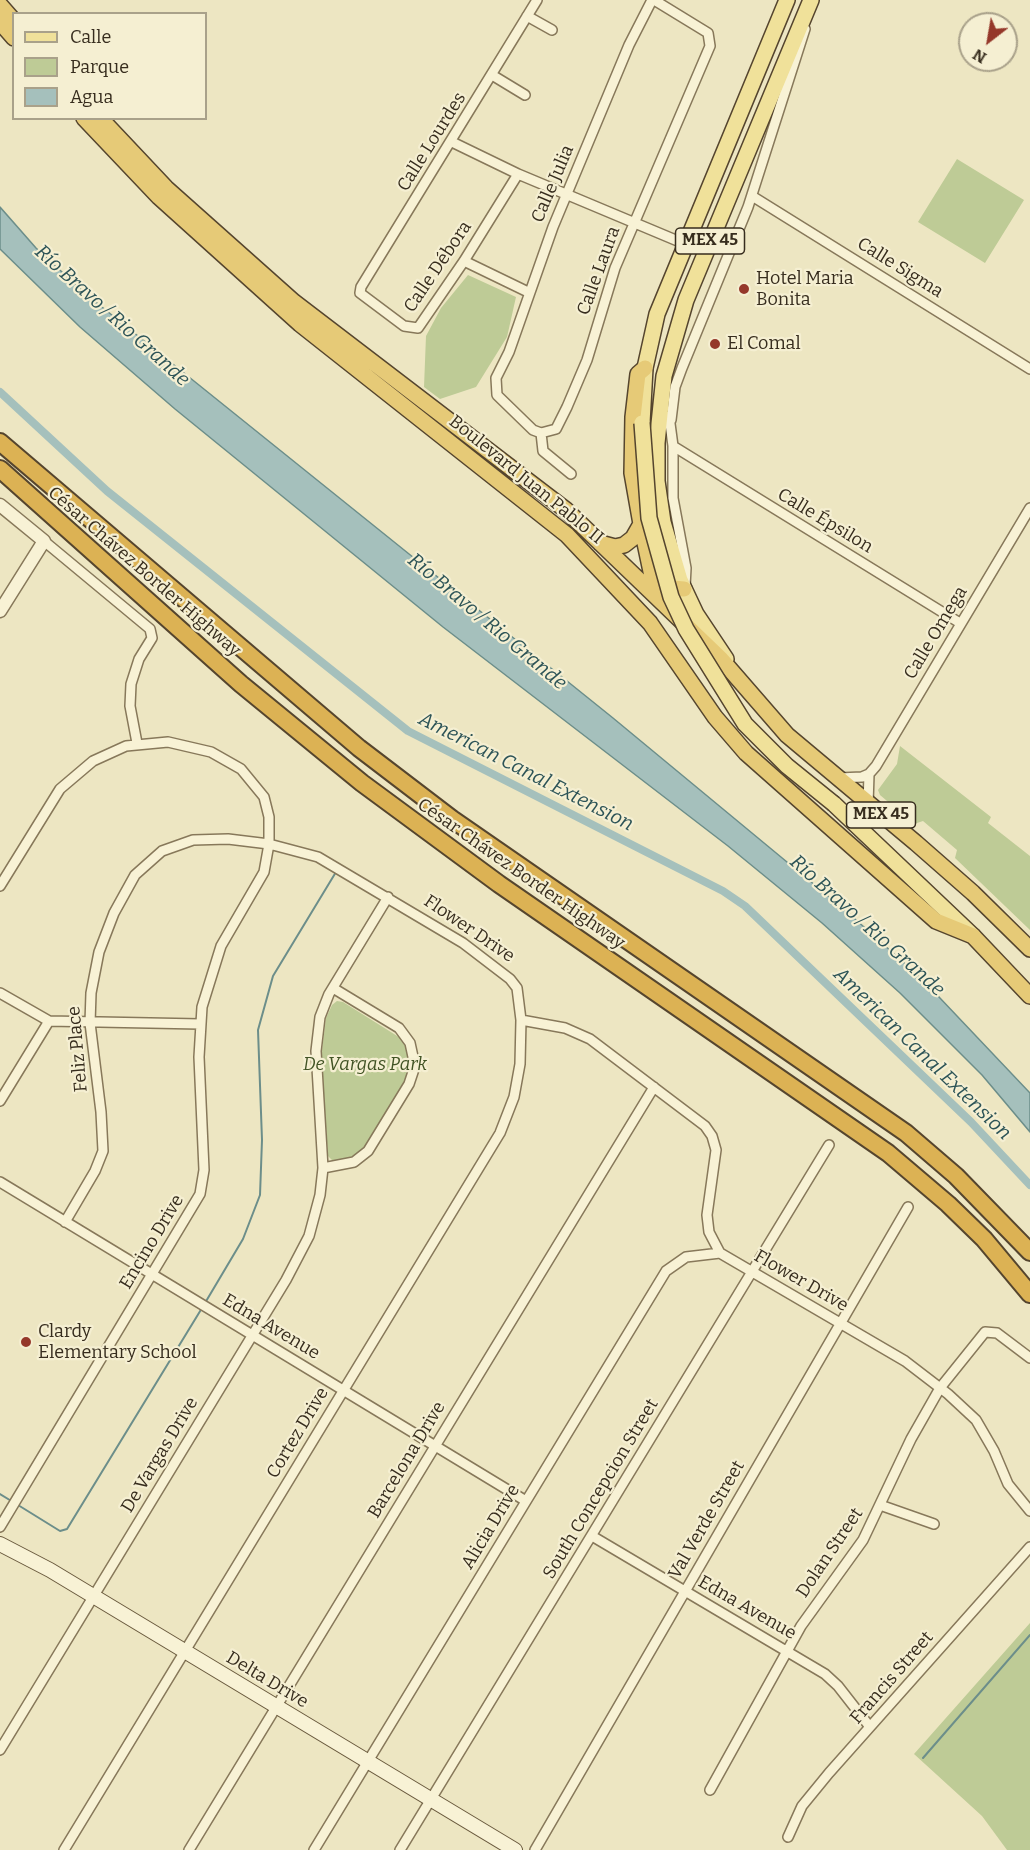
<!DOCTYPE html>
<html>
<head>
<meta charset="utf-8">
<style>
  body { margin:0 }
  #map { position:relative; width:1030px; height:1850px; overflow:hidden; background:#ede6c2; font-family:Bitter,serif }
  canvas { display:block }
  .legend { position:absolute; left:12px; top:12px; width:195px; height:108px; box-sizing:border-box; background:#f5efd2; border:2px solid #a9a18a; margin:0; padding:8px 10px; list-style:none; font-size:18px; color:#372d1e }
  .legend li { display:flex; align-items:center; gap:12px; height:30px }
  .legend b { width:30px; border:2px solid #a9a18a }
  .north { position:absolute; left:958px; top:12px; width:60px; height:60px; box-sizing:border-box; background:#f5efd2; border:2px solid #a9a18a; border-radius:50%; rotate:211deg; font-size:16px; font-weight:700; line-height:24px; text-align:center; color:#372d1e }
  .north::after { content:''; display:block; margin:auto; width:21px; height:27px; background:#95382a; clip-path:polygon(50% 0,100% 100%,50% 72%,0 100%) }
</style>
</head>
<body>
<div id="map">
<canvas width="1030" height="1850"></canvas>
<ul class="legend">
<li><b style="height:8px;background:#f0e19a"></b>Calle</li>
<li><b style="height:16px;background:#becb96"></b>Parque</li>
<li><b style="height:16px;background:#a5c0bc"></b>Agua</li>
</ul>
<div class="north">N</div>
</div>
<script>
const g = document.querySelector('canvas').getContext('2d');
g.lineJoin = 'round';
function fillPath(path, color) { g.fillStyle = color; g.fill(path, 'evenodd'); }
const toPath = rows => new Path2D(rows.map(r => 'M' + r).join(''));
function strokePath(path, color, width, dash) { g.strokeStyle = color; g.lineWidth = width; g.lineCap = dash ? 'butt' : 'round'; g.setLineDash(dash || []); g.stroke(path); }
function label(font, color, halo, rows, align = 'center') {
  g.font = font + ' Bitter,serif'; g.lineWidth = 4.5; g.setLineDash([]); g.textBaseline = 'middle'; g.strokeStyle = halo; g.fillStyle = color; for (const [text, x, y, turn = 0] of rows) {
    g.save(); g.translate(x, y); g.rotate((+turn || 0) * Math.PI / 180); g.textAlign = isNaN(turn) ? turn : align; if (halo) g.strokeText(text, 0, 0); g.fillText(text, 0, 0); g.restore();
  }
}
const green = toPath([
  [957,159,1024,200,985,263,918,222],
  [468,275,516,297,507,337,476,387,440,399,424,387,426,336,441,308],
  [900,746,991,817,988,823,1030,856,1030,930,955,858,957,850,923,821,914,824,880,795,878,790,897,764],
  [337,1001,343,1002,402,1039,408,1052,410,1065,407,1079,364,1151,357,1157,334,1162,328,1156,321,1059,326,1018,332,1005],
  [1030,1623,1030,1850,1007,1850,982,1816,914,1754]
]);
const water = toPath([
  [0,207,36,248,87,295,613,718,845,910,921,978,1030,1093,1030,1132,982,1075,900,993,822,923,728,846,443,627,175,409,80,327,0,249,0,207]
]);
const stream = toPath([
  [205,1303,243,1239,260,1195,262,1140,258,1030,273,976,336,872],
  [0,1494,13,1502],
  [18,1505,60,1531,67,1529,202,1308],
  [923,1758,1030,1635]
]);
const canal = toPath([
  [0,392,107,491,408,731,723,891,745,906,971,1122,1030,1185]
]);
const minor = toPath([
  [652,0,629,45,553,227,509,352,496,378,497,395,533,430,541,433,556,429,567,407,587,360,615,268,710,46,708,33,654,0],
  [527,16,552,30],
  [492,75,525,95],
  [452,142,518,174,685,244],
  [518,174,464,261,418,328,404,326,360,293,361,287,537,0],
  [752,196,1030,369],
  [464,261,528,292],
  [669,416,673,446,673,498,686,568,685,587],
  [671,420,675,387,682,368,748,207,805,29],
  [541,433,543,451,571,474],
  [673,446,960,623],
  [44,541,150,629,152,638,139,659,131,684,130,706,137,743],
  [839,778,862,777,869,774,876,766,1030,508],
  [868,805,869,774],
  [0,886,60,789,93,761,126,746,168,742,211,752,241,769,264,797,269,817,269,844,264,872,221,946,202,1007,199,1057,204,1170,200,1194,0,1527],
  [0,993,49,1021,200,1024],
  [521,1020,565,1028,590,1039,705,1126,712,1136,716,1150,707,1215,709,1232,720,1253,905,1361,948,1394,976,1420,994,1451,1008,1484,1030,1511],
  [0,1101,49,1021],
  [323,1168,354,1162,368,1151,409,1084,415,1066,410,1043,399,1028,333,988],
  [0,1182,526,1501],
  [880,1505,934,1524],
  [592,1536,825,1674,838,1686,870,1727],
  [0,1750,286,1280,309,1236,320,1195,323,1168,316,1051,320,1017,329,994,388,897],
  [710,1790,801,1626,863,1540,911,1439,940,1388,985,1332,997,1333,1030,1358],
  [788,1837,802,1806,829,1773,1030,1547],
  [64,1850,500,1133,514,1097,520,1064,521,1020,517,988,510,979,463,943,318,857,269,844,228,839,193,840,162,851,135,875,114,913,99,952,91,993,90,1023,101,1112,103,1151,95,1171,65,1222],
  [189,1850,654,1087],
  [314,1850,666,1271,686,1257,720,1253],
  [400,1850,829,1145],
  [535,1850,908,1207]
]);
const tertiary = toPath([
  [0,505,44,541,0,611]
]);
const secondary = toPath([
  [0,1544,50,1570,515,1850]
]);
const primary = toPath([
  [642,423,645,368,657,314,787,0],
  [726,659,696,614,680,580,663,522,657,481,657,443,664,376,686,300,811,0],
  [834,804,973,936]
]);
const trunk = toPath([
  [0,5,14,21],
  [0,22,14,38],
  [84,118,159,197,300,324,567,535,650,623,715,717,746,753,936,921,973,936,1030,996],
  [100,118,166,188,294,302,566,510,721,659,787,735,916,843,973,893,1030,949],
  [641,524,653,581,660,587,684,589],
  [600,543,615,547,624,545,633,538,641,524,632,473,633,417,638,374,645,368]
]);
const motorway = toPath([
  [0,442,359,748,452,819,906,1133,956,1176,1030,1252],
  [0,469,241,684,362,783,499,884,888,1153,948,1204,984,1239,1030,1294]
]);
const primaryBridge = toPath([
  [642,423,649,518,671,597,686,629,745,724,787,766,834,804]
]);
const markers = [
  [744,289,6,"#95382a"],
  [715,344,6,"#95382a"],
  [26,1342,6,"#95382a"]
];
const shields = [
  [710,241,69],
  [881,815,69]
];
const shieldNames = [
  ["MEX 45",710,241],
  ["MEX 45",881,815]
];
const streetNames = [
  ["Calle Lourdes",432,142,-58],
  ["Calle Julia",553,184,-67],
  ["Calle Débora",438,267,-56],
  ["Calle Sigma",900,268,32],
  ["Calle Laura",599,271,-70],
  ["Boulevard Juan Pablo II",526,480,39],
  ["Calle Épsilon",825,521,31],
  ["César Chávez Border Highway",144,572,41],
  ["Calle Omega",936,633,-59],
  ["César Chávez Border Highway",521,874,35],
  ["Flower Drive",469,929,34],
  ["Feliz Place",78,1049,-95],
  ["Encino Drive",152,1242,-59],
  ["Flower Drive",801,1281,30],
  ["Edna Avenue",271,1327,31],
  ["Cortez Drive",298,1433,-59],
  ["De Vargas Drive",160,1455,-59],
  ["Barcelona Drive",407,1460,-59],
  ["South Concepcion Street",601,1489,-59],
  ["Val Verde Street",707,1520,-60],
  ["Alicia Drive",491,1527,-59],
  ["Dolan Street",830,1553,-56],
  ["Edna Avenue",747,1608,30],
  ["Francis Street",892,1678,-49],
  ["Delta Drive",267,1680,31]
];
const poiNames = [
  ["Hotel Maria",756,279],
  ["Bonita",756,300],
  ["El Comal",727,344],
  ["Clardy",38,1332],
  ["Elementary School",38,1353]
];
const parkNames = [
  ["De Vargas Park",365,1065]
];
const waterNames = [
  ["Río Bravo / Rio Grande",112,316,42],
  ["Río Bravo / Rio Grande",487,622,40],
  ["American Canal Extension",526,772,27],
  ["Río Bravo / Rio Grande",867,926,42],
  ["American Canal Extension",922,1054,44]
];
fillPath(green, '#becb96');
fillPath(water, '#a5c0bc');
strokePath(water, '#6c8e8a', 1.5);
strokePath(stream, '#6c8e8a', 2);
strokePath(canal, '#a5c0bc', 8);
strokePath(minor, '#87785a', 12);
strokePath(tertiary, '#87785a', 15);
strokePath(secondary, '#69593d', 16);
strokePath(primary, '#55452e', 18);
strokePath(trunk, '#55452e', 18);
strokePath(motorway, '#55452e', 20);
strokePath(minor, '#f8f2d5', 9);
strokePath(tertiary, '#f8f2d5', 12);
strokePath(secondary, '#f8f2d5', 14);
strokePath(primary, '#f0e19a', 15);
strokePath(trunk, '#e6ca77', 15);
strokePath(motorway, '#dcb254', 16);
strokePath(primaryBridge, '#55452e', 18, []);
strokePath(primaryBridge, '#f0e19a', 15);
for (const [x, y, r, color] of markers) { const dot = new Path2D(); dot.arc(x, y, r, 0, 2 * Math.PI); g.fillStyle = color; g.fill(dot); strokePath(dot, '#f5efd2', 2); }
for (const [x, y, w] of shields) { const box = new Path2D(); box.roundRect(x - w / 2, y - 13, w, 26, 4.5); g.fillStyle = '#f5efd2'; g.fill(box); strokePath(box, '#372d1e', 1.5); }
label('bold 16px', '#372d1e', null, shieldNames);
label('18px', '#372d1e', '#f5efd2', streetNames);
label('18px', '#372d1e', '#f5efd2', poiNames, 'left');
label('italic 18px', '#415324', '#f5efd2', parkNames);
label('italic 20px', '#2d5457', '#f5efd2', waterNames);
</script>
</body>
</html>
